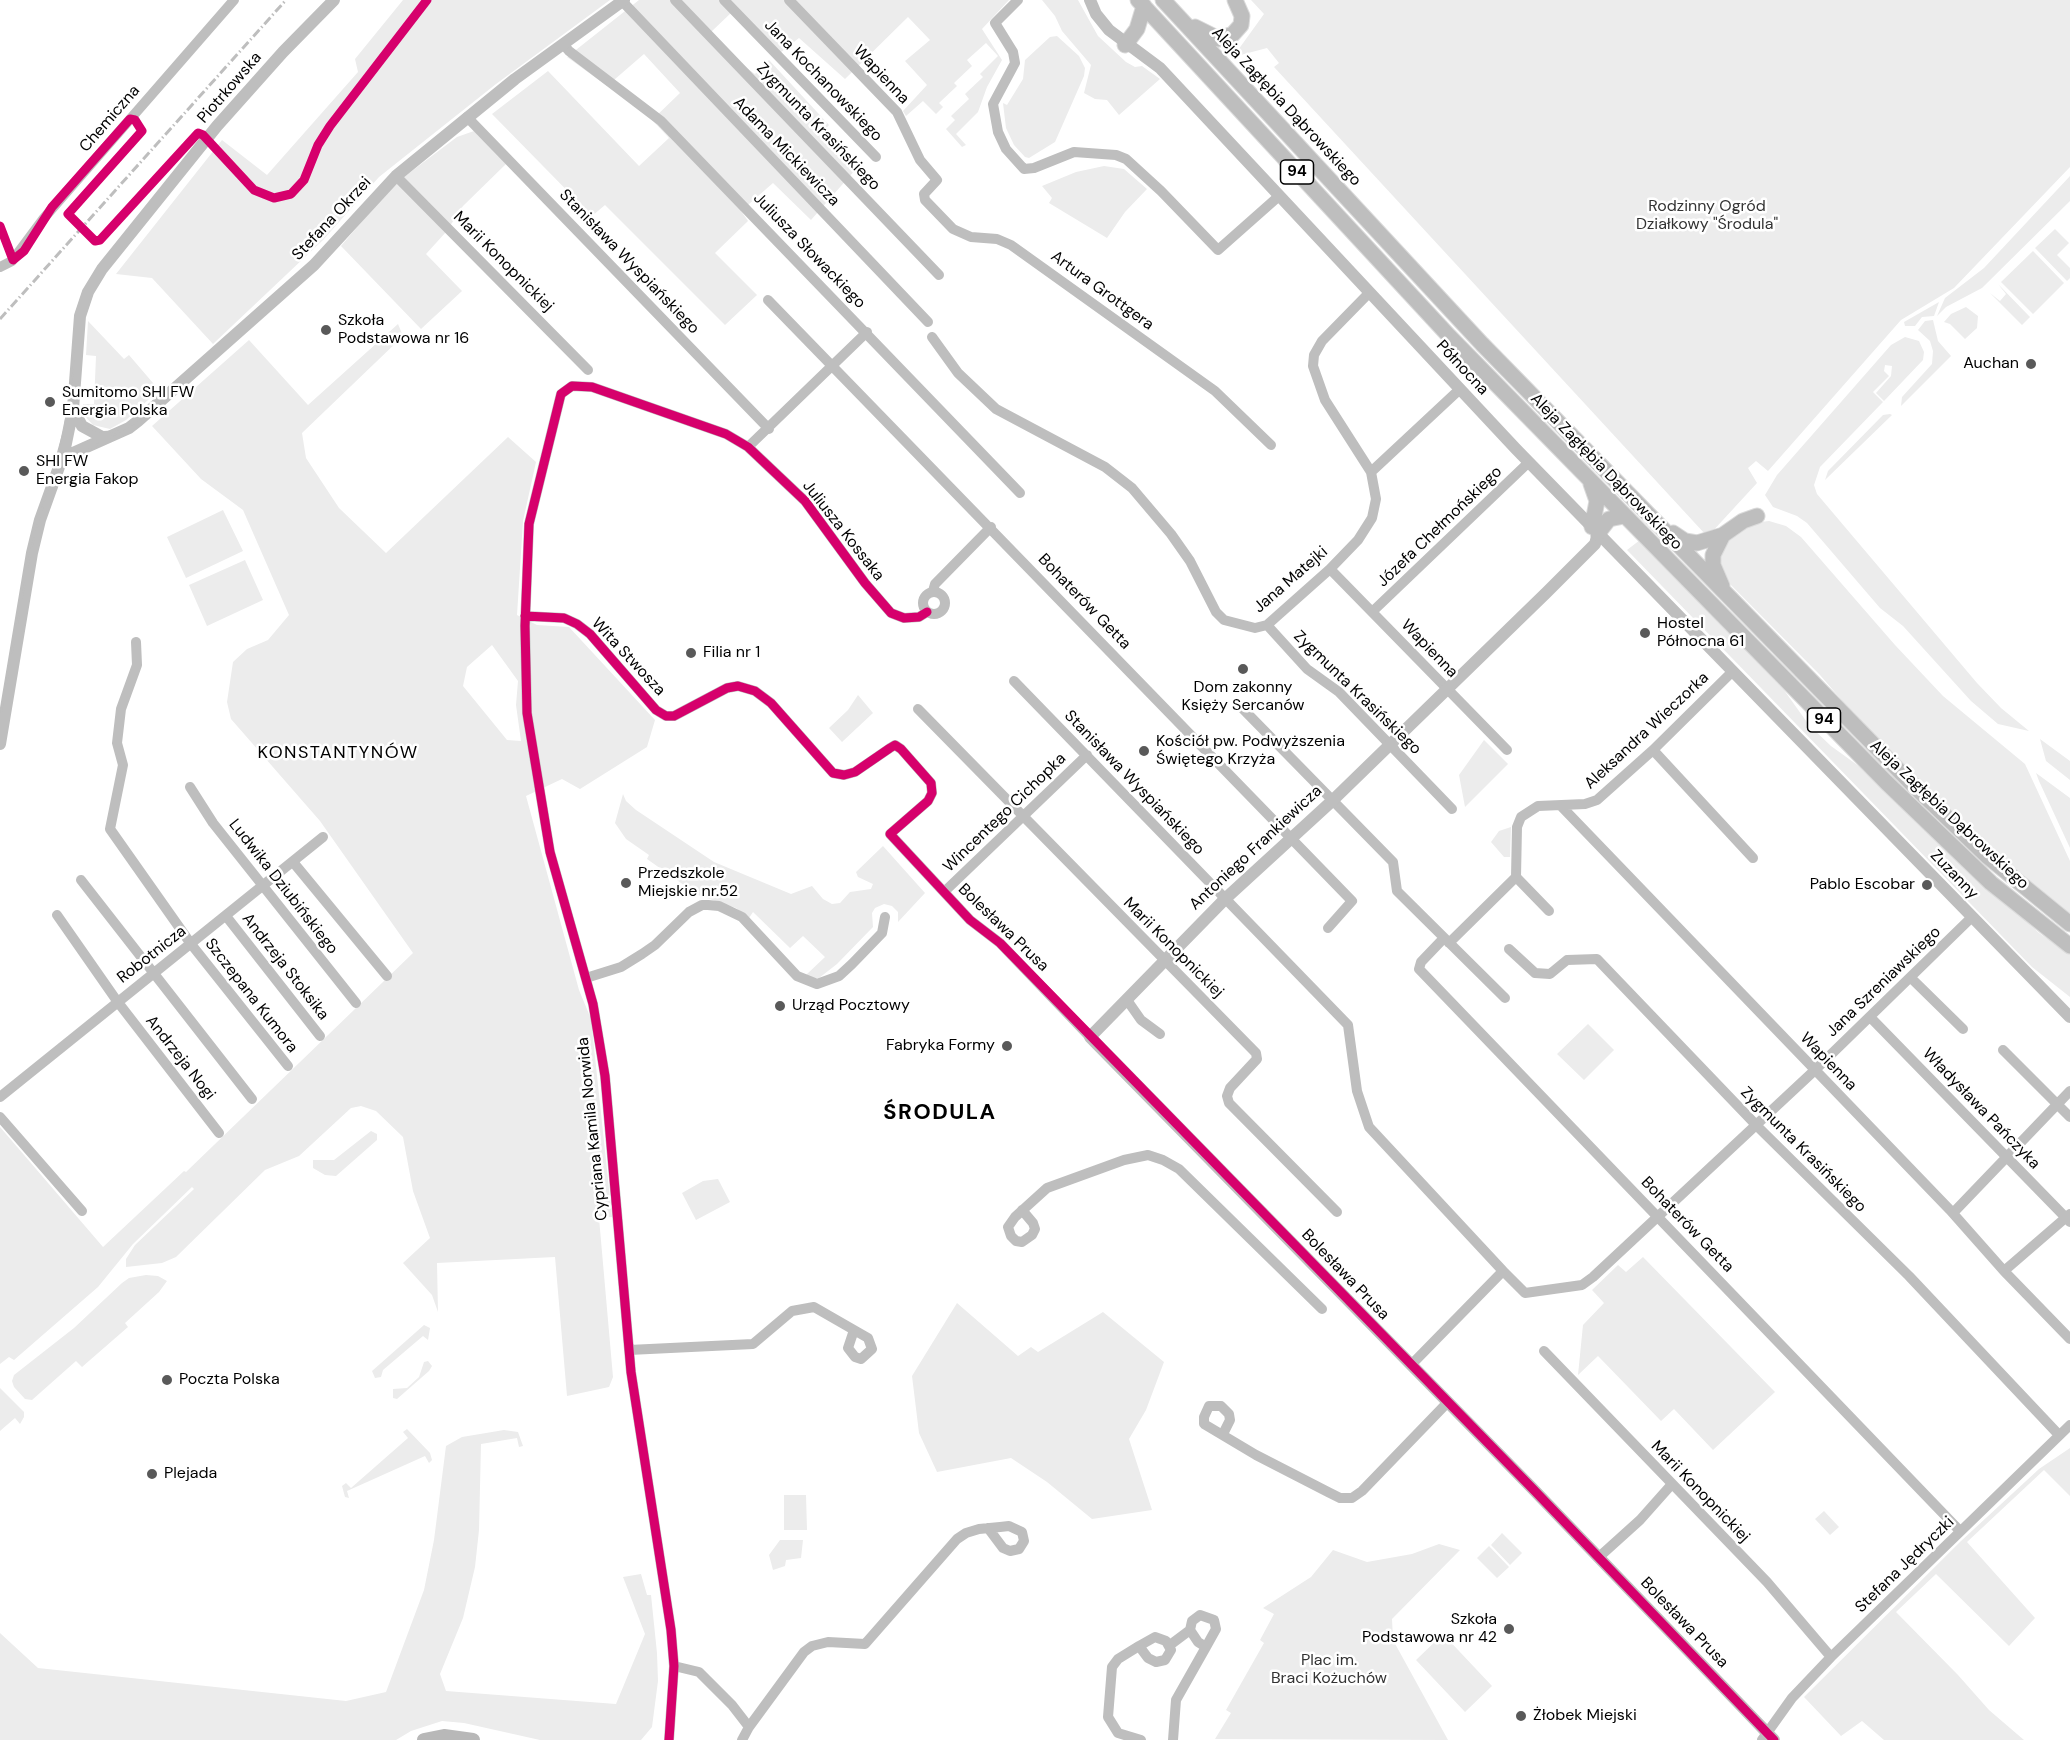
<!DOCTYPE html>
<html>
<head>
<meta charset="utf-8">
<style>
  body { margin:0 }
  canvas { display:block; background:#fff }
</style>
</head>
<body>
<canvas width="2070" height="1740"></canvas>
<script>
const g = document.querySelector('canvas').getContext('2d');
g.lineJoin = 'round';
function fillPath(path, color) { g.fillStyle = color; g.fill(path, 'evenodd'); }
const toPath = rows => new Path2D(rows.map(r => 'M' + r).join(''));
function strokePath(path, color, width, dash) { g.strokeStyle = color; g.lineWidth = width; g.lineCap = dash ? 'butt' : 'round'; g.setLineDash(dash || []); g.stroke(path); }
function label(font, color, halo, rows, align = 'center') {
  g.font = font + ' "DM Sans",sans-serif'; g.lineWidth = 5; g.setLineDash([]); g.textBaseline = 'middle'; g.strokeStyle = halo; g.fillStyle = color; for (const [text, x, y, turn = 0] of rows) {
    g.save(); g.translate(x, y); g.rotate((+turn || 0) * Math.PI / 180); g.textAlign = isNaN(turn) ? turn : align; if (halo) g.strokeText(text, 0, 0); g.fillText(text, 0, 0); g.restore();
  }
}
const green = toPath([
  [403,0,610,0,496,84,379,177,323,240,213,344,152,278,116,274,222,140,267,175,358,72,355,59],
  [639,0,1009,0,982,29,1002,60,987,87,978,112,956,134,966,145,962,147,946,129,955,120,951,116,969,99,965,94,983,77,980,74,998,56,986,43,967,60,972,66,954,83,957,86,939,103,943,107,936,114,923,101,906,116,903,111,927,85,905,61,930,40,908,17,845,79,799,38,776,56,732,12,711,32,740,63,755,74,769,60,829,125,820,135,856,169,811,220,773,183,741,211,748,221,715,253,757,295,725,325,605,205,592,216,492,114,548,71,639,166,669,138,652,120,680,93,644,54,607,86,567,57],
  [1042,0,1078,0,1098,36,1126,62,1135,67,1142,66,1160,79,1119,115,1107,100,1095,99,1084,93,1091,65,1062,31,1055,16],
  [1251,0,2070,0,2070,167,1954,288,1901,320,1768,471,1756,461,1748,468,1757,483,1711,533,1705,534,1274,67,1279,63,1267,48,1233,57,1264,14],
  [1057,36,1079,56,1085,68,1084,76,1055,142,1029,158,1025,157,1014,145,1006,128,1003,103,1007,105,1023,79,1025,60,1050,37],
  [474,131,506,164,463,206,446,232,426,254,462,291,421,329,341,246,392,186,457,137],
  [1104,166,1124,169,1147,189,1125,212,1107,238,1049,203,1052,198,1042,186,1076,172],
  [2070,176,2070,201,1982,288,1946,307,1937,316,1945,298,1984,268],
  [2055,229,2069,243,2057,255,2070,268,2070,278,2067,281,2035,248],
  [2033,251,2064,283,2033,314,2001,282],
  [1998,284,2030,317,2022,325,1990,293,2000,301,2006,294],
  [1939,302,1934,316,1922,317,1915,326,1905,326,1904,322],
  [1966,307,1978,316,1977,328,1965,339,1950,324,1944,322,1951,314],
  [1933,320,1938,341,1951,356,1901,406,1902,397,1932,364,1933,351,1930,341,1918,330,1925,321],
  [88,321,124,359,129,355,159,390,126,420,110,429,93,425,83,414,83,404,94,404,96,356,86,355],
  [398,324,403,336,400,339,302,433,306,458,339,508,386,553,508,437,536,462,523,521,517,615,537,625,569,627,655,720,647,747,580,789,562,779,526,796,579,990,591,1019,612,1217,599,1218,613,1377,609,1387,567,1396,555,1257,437,1263,438,1312,432,1295,403,1263,430,1238,413,1191,403,1137,376,1111,361,1106,351,1108,299,1156,265,1170,176,1257,162,1263,126,1267,126,1259,135,1245,194,1189,192,1187,133,1244,98,1287,14,1360,9,1357,0,1364,0,1127,103,1247,184,1171,186,1172,413,953,320,821,231,719,227,702,233,662,247,649,268,640,289,615,243,510,201,479,152,426,249,340,308,405],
  [492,645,518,681,516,705,521,741,507,740,463,686,467,667],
  [1905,337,1919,341,1924,352,1923,360,1884,401,1876,393,1891,376,1892,366,1885,365,1884,371,1889,376,1873,392,1883,402,1820,467,1814,485,1817,494,1977,683,2001,708,2029,731,1998,724,1971,701,1903,626,1880,608,1807,523,1797,516,1773,507,1765,495,1777,475,1891,345],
  [1890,414,1892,415,1825,480,1828,471,1883,415],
  [223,510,243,551,186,578,167,537],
  [1769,521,1786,526,1801,537,1895,645,1943,696,2025,764,2070,861,2070,917,2009,868,1876,740,1820,675,1726,580,1718,565,1721,546,1752,523],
  [1640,540,1784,690,1809,725,1831,746,1867,772,1916,821,2039,933,2070,954,2070,997,2032,967,1627,550],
  [245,560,263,600,207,626,189,585],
  [858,695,873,713,842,742,829,728,848,710],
  [2040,739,2070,761,2070,780,2046,761],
  [1484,740,1508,764,1465,807,1459,775],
  [2036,773,2070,798,2070,848,2039,781],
  [623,794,626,801,636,810,714,862,791,894,812,886,823,899,832,904,840,903,850,892,871,889,873,884,858,877,856,872,883,846,925,893,898,922,898,912,892,906,884,904,875,908,872,913,873,927,837,964,819,978,809,978,806,975,825,957,803,936,790,948,753,912,749,918,736,908,698,895,647,859,649,855,626,839,615,823],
  [1511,827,1510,857,1504,857,1491,842,1499,831],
  [1588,1024,1614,1050,1584,1080,1557,1054],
  [371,1131,377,1134,377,1140,336,1176,325,1175,313,1168,313,1160,334,1160],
  [718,1179,730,1202,696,1220,682,1193,703,1181],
  [1643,1257,1775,1392,1713,1450,1674,1409,1661,1421,1598,1356,1578,1375,1583,1325,1604,1303,1592,1290,1618,1265,1626,1272],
  [146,1275,158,1276,167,1281,159,1292,125,1323,128,1327,82,1367,76,1361,32,1400,25,1399,14,1387,12,1381,14,1375,74,1328,122,1283,129,1278],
  [957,1303,1018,1356,1031,1347,1038,1352,1103,1312,1164,1362,1146,1410,1129,1439,1152,1510,1092,1519,1047,1482,1011,1458,937,1472,919,1433,912,1376],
  [424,1325,430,1328,428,1340,423,1336,383,1370,381,1377,375,1378,372,1371],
  [428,1361,432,1366,429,1371,397,1399,393,1398,393,1389,407,1388,419,1377,424,1362],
  [0,1388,24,1412,24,1417,20,1424,15,1418,0,1431],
  [407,1429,430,1453,432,1460,429,1463,425,1456,347,1491,349,1498,345,1497,342,1486,346,1483,351,1488,408,1438,403,1432],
  [504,1430,518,1432,523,1446,519,1447,517,1438,481,1444,479,1530,475,1567,463,1618,440,1674,446,1691,616,1704,645,1634,623,1577,641,1574,647,1595,651,1595,657,1653,658,1681,652,1727,641,1740,540,1740,464,1723,442,1721,411,1731,396,1740,0,1740,0,1633,38,1668,346,1701,386,1692,424,1590,434,1540,446,1446,462,1437],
  [2070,1448,2070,1496,2044,1470,1967,1542,2035,1618,2009,1646,1936,1574,1896,1612,1958,1675,1989,1710,2024,1740,1884,1740,1862,1721,1841,1736,1804,1697,1961,1541,2039,1469],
  [784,1495,806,1495,807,1530,784,1530],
  [1824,1511,1839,1527,1830,1535,1815,1519],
  [1502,1533,1522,1553,1510,1565,1491,1545],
  [780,1540,803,1540,801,1558,786,1560,785,1566,773,1570,769,1555],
  [1439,1544,1460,1550,1392,1619,1393,1640,1448,1740,1215,1739,1231,1713,1226,1710,1264,1643,1260,1640,1274,1614,1263,1608,1311,1577,1333,1550,1367,1562,1412,1554],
  [1489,1546,1509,1567,1497,1578,1477,1558],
  [1443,1634,1492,1686,1465,1712,1416,1660]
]);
const minor = toPath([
  [675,0,939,275],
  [724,0,876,157],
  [789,0,897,112,920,160,937,180,924,194,925,200,953,229,971,237,997,239,1011,245,1215,391,1271,445],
  [1018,0,995,23,1013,52,1015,63,993,104,998,132,1006,149,1024,169,1034,168,1074,152,1116,155,1126,159,1161,191,1218,250,1279,196],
  [622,1,928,322],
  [563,44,569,51,661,121,1020,493],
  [467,117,769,429],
  [396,176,588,370],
  [0,267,12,261,44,218,234,0],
  [768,300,1352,901,1328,928],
  [932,337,958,373,996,409,1105,467,1132,488,1171,534,1190,561,1216,612,1224,620,1255,628,1267,625,1330,569,1358,540,1372,518,1376,499,1371,472,1325,400,1313,366,1314,355,1322,341,1368,294],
  [748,447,867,332],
  [1371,472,1460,389],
  [1330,569,1507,750],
  [933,591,935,584,991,527],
  '923 603a11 11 0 1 1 22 0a11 11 0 1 1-22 0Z',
  [1372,612,1529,462],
  [525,616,564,618,577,624,590,634,656,710,666,716,674,716,727,688,738,686,755,691,771,703,833,773,844,775,855,772,890,748,895,745,901,749,931,783,932,793,928,801,890,834,970,920,1000,943,1090,1037],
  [1267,625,1307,669,1339,692,1452,809],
  [136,642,137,665,121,709,117,743,123,765,110,829,191,944,288,1066],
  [1014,681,1348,1025,1357,1091,1369,1127,1503,1271],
  [918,709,1256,1053,1257,1059,1230,1088,1227,1096,1229,1103,1337,1212],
  [1243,709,1393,862,1397,891,1505,998],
  [1653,750,1753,858],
  [190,787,213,823,356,1003],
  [1562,807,1950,1210,2004,1271,2070,1339],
  [293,862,387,976],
  [1516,877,1549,911],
  [81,880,252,1099],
  [944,892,1087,755],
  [57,915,117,1001,219,1133],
  [226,916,320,1036],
  [1444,938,1421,962,1419,969,1960,1531],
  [1449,943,1516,877,1517,827,1521,817,1538,806,1585,804,1597,800,1653,750,1733,671],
  [1509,949,1535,973,1550,974,1567,960,1597,959,1759,1128,1909,1276,2059,1435],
  [586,978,621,967,642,954,655,945,689,912,702,905,708,905,719,906,742,917,797,976,817,984,839,976,852,964,882,933,885,917],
  [1911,978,1963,1029],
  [1127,1000,1141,1020,1160,1034],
  [1870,1017,2070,1222],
  [2003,1050,2070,1117],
  [0,1097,323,837],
  [0,1117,82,1211],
  [1022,1210,1033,1223,1035,1229,1032,1235,1022,1242,1016,1241,1011,1236,1008,1227,1015,1217,1047,1188,1124,1160,1148,1155,1163,1160,1179,1169,1322,1309],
  [1953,1213,2070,1091],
  [2004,1271,2070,1214],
  [629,1350,753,1344,792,1311,814,1307,854,1330,868,1338,872,1349,861,1359,855,1357,848,1348,854,1330],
  [1544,1351,1767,1582,1831,1657],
  [1411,1365,1503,1271,1525,1293,1582,1285,1593,1277,1815,1070,1972,917],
  [1223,1434,1230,1420,1229,1414,1221,1406,1209,1406,1204,1417,1204,1424,1256,1455,1328,1492,1340,1498,1352,1498,1362,1491,1448,1402],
  [1599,1557,1640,1520,1672,1484],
  [1170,1645,1190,1630],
  [1139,1646,1148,1658,1156,1662,1165,1660,1171,1650,1166,1641,1155,1637,1139,1646,1118,1659,1112,1667,1108,1717,1118,1733,1141,1740],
  [674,1666,699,1672,732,1705,749,1727,742,1740],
  [749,1727,804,1652,812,1646,828,1642,865,1644,957,1539,966,1533,979,1529,1000,1527,1009,1526,1022,1532,1024,1541,1019,1549,1010,1551,1003,1548,988,1528],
  [669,1740,674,1666,671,1630,631,1372,605,1076,593,1004,550,852,527,713,525,626,529,524,561,394,572,386,592,387,726,434,748,447,805,501,865,583,891,613,904,618,919,617,927,612],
  [1173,1740,1176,1700,1206,1647,1216,1629,1214,1620,1200,1615,1192,1621,1190,1630,1198,1642,1206,1647],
  [1762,1740,1792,1698,1831,1657,2070,1425]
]);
const tertiary = toPath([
  [1090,0,1096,14,1109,30,1160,68,1516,449,2070,1017],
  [73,409,82,426,104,438],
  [64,453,73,453,129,428,138,421,314,265,396,176,515,79,624,0],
  [1598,533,1595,544,1546,593,1332,801,1225,899,1090,1037,1532,1488,1774,1740],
  [0,744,32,553,40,520,64,453,73,409,80,316,88,292,102,269,217,126,283,52,334,0]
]);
const secondary = toPath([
  [424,1740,444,1736,473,1740]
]);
const primary = toPath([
  [1138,0,1449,336,1886,782,1991,883,2070,946],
  [1163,0,1482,344,1913,785,1988,857,2070,924],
  [1195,27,1219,39,1233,34,1241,25,1242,16,1235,0],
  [1125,45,1137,29,1144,6],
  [1591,484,1597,501,1592,527],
  [1598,533,1609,519,1624,516],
  [1673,533,1685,541,1697,543,1723,535,1743,521,1757,516],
  [1722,586,1713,565,1713,555,1723,535]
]);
const tram = toPath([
  [71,398,76,415,85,426,99,432,118,431],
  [53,479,69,461,143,418,162,403],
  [0,719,31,549,64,430,73,372,74,337]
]);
const rail = toPath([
  [0,319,286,0]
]);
const cycleway = toPath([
  [0,226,13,260,24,251,52,207,130,119,135,120,142,131,68,214,95,241,100,240,198,133,203,135,254,190,274,198,291,194,304,180,318,145,330,126,427,0],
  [525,616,564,618,577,624,590,634,656,710,666,716,674,716,727,688,738,686,755,691,771,703,833,773,844,775,855,772,890,748,895,745,901,749,931,783,932,793,928,801,890,834,970,920,1000,943,1532,1488,1774,1740],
  [669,1740,674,1666,671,1630,631,1372,605,1076,593,1004,550,852,527,713,525,626,529,524,561,394,572,386,592,387,726,434,748,447,805,501,865,583,891,613,904,618,919,617,927,612]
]);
const markers = [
  [326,330,6,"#595959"],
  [2031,364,6,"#595959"],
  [50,402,6,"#595959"],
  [24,471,6,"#595959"],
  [1645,633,6,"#595959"],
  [691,653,6,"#595959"],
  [1243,669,6,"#595959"],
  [1144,751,6,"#595959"],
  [626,883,6,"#595959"],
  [1927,885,6,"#595959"],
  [780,1006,6,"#595959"],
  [1007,1046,6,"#595959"],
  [167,1380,6,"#595959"],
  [152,1474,6,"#595959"],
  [1509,1629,6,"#595959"],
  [1521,1716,6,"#595959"]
];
const shields = [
  [1297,172,33],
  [1824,720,33]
];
const shieldNames = [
  ["94",1297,172],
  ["94",1824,720]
];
const streetNames = [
  ["Wapienna",881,75,47],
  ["Jana Kochanowskiego",823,81,46],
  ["Piotrkowska",230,88,-49],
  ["Aleja Zagłębia Dąbrowskiego",1286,107,47],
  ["Chemiczna",110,119,-49],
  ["Zygmunta Krasińskiego",818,127,46],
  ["Adama Mickiewicza",786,152,46],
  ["Stefana Okrzei",332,219,-47],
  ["Juliusza Słowackiego",809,251,46],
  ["Marii Konopnickiej",503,262,45],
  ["Stanisława Wyspiańskiego",629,262,46],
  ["Artura Grottgera",1102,291,36],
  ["Północna",1462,368,47],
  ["Aleja Zagłębia Dąbrowskiego",1606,472,46],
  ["Józefa Chełmońskiego",1440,527,-44],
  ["Juliusza Kossaka",843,531,52],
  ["Jana Matejki",1291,580,-41],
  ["Bohaterów Getta",1084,602,46],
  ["Wapienna",1429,649,46],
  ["Wita Stwosza",628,657,47],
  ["Zygmunta Krasińskiego",1357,693,44],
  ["Aleksandra Wieczorka",1647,731,-43],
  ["Stanisława Wyspiańskiego",1134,783,46],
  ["Wincentego Cichopka",1005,813,-44],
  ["Aleja Zagłębia Dąbrowskiego",1949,815,43],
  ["Antoniego Frankiewicza",1256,848,-43],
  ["Zuzanny",1954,875,46],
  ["Ludwika Dziubińskiego",283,887,52],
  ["Bolesława Prusa",1003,928,44],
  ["Marii Konopnickiej",1173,948,45],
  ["Robotnicza",152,955,-38],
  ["Andrzeja Stoksika",285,967,52],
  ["Jana Szreniawskiego",1884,982,-44],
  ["Szczepana Kumora",251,996,52],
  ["Andrzeja Nogi",180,1058,52],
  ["Wapienna",1828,1062,46],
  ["Władysława Pańczyka",1981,1109,46],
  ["Cypriana Kamila Norwida",593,1129,-96],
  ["Zygmunta Krasińskiego",1803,1150,45],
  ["Bohaterów Getta",1687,1225,46],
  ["Bolesława Prusa",1345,1275,46],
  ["Marii Konopnickiej",1700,1492,46],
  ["Stefana Jędryczki",1905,1565,-44],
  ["Bolesława Prusa",1684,1623,46]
];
const parkNames = [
  ["Rodzinny Ogród",1707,207],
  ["Działkowy \"Środula\"",1707,225],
  ["Plac im.",1329,1661],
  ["Braci Kożuchów",1329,1679]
];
const poiNames = [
  ["Szkoła",338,321],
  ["Podstawowa nr 16",338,339],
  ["Auchan",2019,364,"right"],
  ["Sumitomo SHI FW",62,393],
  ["Energia Polska",62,411],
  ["SHI FW",36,462],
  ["Energia Fakop",36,480],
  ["Hostel",1657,624],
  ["Północna 61",1657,642],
  ["Filia nr 1",703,653],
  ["Dom zakonny",1243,688,"center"],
  ["Księży Sercanów",1243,706,"center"],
  ["Kościół pw. Podwyższenia",1156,742],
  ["Świętego Krzyża",1156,760],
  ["Przedszkole",638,874],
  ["Miejskie nr.52",638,892],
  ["Pablo Escobar",1915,885,"right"],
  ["Urząd Pocztowy",792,1006],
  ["Fabryka Formy",995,1046,"right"],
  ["Poczta Polska",179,1380],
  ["Plejada",164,1474],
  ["Szkoła",1497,1620,"right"],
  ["Podstawowa nr 42",1497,1638,"right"],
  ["Żłobek Miejski",1533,1716]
];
const neighbourhoodNames = [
  ["KONSTANTYNÓW",338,753]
];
const districtNames = [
  ["ŚRODULA",940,1113]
];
fillPath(green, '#ececec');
strokePath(primary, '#dbdbdb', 17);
strokePath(minor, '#bebebe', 10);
strokePath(tertiary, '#bebebe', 12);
strokePath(secondary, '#b8b8b8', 14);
strokePath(primary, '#bebebe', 15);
strokePath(tram, '#bebebe', 1.5);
strokePath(rail, '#bebebe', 3, [9, 3, 1.5, 3]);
strokePath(cycleway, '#d6006c', 9);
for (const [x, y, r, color] of markers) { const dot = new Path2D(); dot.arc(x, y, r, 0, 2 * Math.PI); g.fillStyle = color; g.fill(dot); strokePath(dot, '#fff', 2); }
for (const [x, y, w] of shields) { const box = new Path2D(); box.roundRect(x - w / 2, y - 12, w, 24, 4.5); g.fillStyle = '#fff'; g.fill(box); strokePath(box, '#000', 1.5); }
label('bold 15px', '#000', null, shieldNames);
label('16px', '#000', '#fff', streetNames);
label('16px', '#333', '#fff', parkNames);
label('16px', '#000', '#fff', poiNames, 'left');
g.letterSpacing = '1.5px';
label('18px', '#000', '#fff', neighbourhoodNames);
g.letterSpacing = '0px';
g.letterSpacing = '1.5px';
label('bold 22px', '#000', '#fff', districtNames);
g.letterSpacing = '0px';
</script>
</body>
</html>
